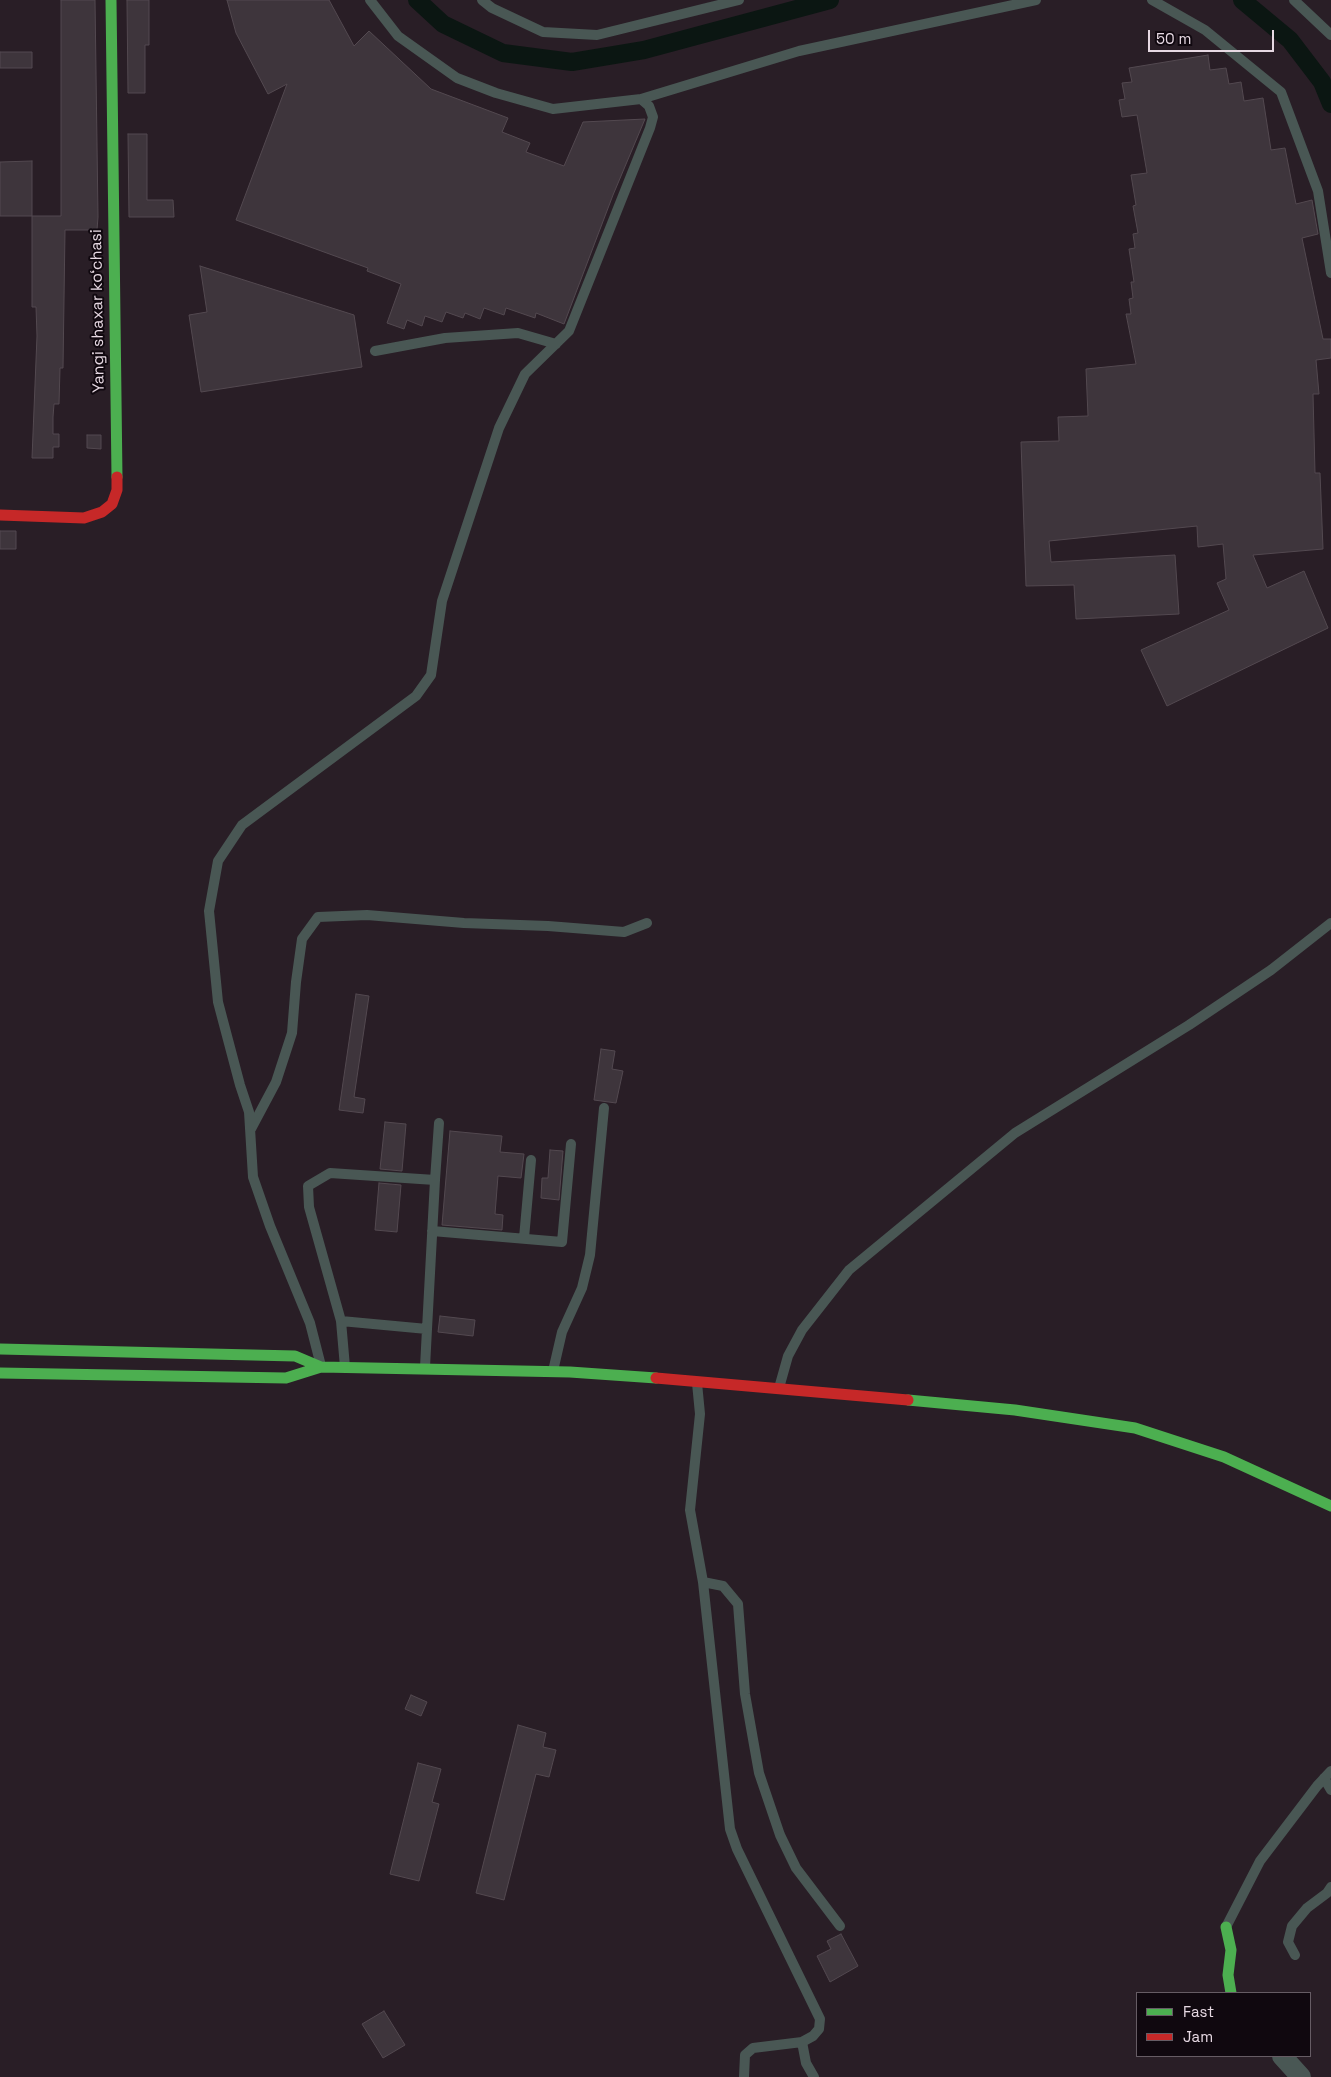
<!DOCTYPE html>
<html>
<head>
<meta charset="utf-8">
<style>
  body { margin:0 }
  #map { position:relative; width:1331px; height:2077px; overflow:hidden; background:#291e26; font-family:"Space Grotesk",sans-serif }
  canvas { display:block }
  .legend { position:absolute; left:1136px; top:1992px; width:175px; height:65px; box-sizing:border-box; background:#10080f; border:1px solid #665c64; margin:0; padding:6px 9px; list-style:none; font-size:15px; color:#e7d9e3 }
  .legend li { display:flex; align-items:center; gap:10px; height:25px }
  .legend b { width:25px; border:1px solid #665c64 }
  .scale { position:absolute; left:1148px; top:30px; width:126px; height:22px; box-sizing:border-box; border:2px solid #e7d9e3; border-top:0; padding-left:6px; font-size:15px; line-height:18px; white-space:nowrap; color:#e7d9e3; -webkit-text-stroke:4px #10080f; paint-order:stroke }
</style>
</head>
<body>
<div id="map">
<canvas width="1331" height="2077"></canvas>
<ul class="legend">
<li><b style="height:6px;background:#4caf50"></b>Fast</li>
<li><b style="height:6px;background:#c62828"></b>Jam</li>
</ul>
<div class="scale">50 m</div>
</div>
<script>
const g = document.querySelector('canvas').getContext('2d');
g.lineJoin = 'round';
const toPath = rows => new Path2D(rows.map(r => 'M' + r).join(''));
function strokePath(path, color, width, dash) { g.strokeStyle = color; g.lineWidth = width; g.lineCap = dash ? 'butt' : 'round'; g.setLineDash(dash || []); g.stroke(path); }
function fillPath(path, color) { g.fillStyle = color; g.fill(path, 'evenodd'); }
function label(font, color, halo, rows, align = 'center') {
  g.font = font + ' "Space Grotesk",sans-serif'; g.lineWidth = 4; g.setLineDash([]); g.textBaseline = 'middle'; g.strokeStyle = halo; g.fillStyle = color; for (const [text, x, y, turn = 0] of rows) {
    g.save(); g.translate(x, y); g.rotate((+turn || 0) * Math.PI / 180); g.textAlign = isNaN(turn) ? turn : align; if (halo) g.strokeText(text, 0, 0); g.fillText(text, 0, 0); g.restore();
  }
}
const canal = toPath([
  [417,0,443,24,503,53,572,62,644,50,830,0],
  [1242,0,1290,40,1322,82,1331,104]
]);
const building = toPath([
  [61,0,95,0,98,217,97,230,65,230,63,368,60,368,59,404,54,404,53,417,53,434,59,434,59,447,53,447,53,458,32,458,37,336,36,307,32,307,32,216,61,216,61,0],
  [127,0,149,0,149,45,145,45,145,93,128,93,127,0],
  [227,0,329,0,354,46,369,31,431,89,508,118,502,132,530,143,526,152,564,166,583,122,645,119,613,195,564,324,536,313,535,318,506,308,504,315,484,308,480,319,465,313,463,318,446,312,442,322,425,316,422,326,407,320,404,329,387,323,401,284,367,271,368,268,236,220,287,84,268,94,236,33,227,0],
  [0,52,32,52,32,68,0,68,0,52],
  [1208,55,1210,70,1226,68,1229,84,1241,82,1244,101,1263,98,1271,150,1285,148,1296,204,1312,200,1318,234,1302,238,1323,339,1331,339,1331,358,1316,360,1319,394,1313,394,1315,473,1320,473,1323,549,1253,555,1267,588,1304,571,1328,628,1167,706,1141,650,1229,610,1217,583,1226,579,1223,544,1198,547,1197,526,1049,541,1051,562,1175,555,1179,614,1076,619,1074,585,1026,586,1021,442,1059,441,1058,417,1088,416,1086,369,1136,364,1126,314,1131,314,1129,299,1133,298,1131,282,1134,282,1129,249,1135,248,1133,234,1138,233,1133,206,1136,205,1131,175,1147,173,1137,115,1122,117,1119,100,1125,99,1122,83,1132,82,1129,68,1208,55],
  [128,134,147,134,147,200,173,200,174,217,129,217,128,134],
  [32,161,32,216,0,216,0,162,32,161],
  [200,266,354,315,362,367,201,392,189,315,207,312,200,266],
  [87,435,101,435,101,449,87,448,87,435],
  [0,531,16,531,16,549,0,549,0,531],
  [356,994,369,996,354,1097,365,1099,363,1113,339,1110,356,994],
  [601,1049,615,1051,612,1069,623,1071,616,1103,594,1100,601,1049],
  [385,1122,406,1124,402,1171,380,1169,385,1122],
  [450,1131,502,1136,500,1152,524,1154,521,1178,498,1176,495,1214,503,1215,502,1230,442,1225,450,1131],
  [550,1150,563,1151,559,1200,541,1198,542,1178,548,1178,550,1150],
  [379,1183,401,1185,397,1232,375,1230,379,1183],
  [440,1316,475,1320,473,1336,438,1332,440,1316],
  [411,1695,427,1702,421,1716,405,1709,411,1695],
  [518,1725,546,1733,543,1747,556,1750,549,1777,536,1774,504,1900,476,1893,518,1725],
  [418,1763,441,1769,432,1802,439,1804,419,1881,390,1874,418,1763],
  [841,1934,858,1966,830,1982,817,1956,831,1949,827,1941,841,1934],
  [384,2011,405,2045,383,2058,362,2024,384,2011]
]);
const lane = toPath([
  [370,0,398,36,457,78,496,93,553,109,641,99],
  [482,0,492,8,543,32,597,35,739,0],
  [1152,0,1205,30,1281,92,1318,191,1331,273],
  [1294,0,1331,35],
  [375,351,445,338,518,333,556,344],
  [251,1129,276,1082,292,1033,296,982,302,939,318,917,367,915,464,923,548,926,624,932,647,923],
  [435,1180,439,1123],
  [432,1231,562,1242,571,1144],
  [524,1238,531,1160],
  [341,1321,345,1367],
  [320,1362,310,1323,270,1226,253,1177,249,1112,240,1085,218,1002,209,911,218,861,242,825,416,696,431,675,442,601,499,428,525,374,569,331,650,128,653,117,649,106,641,99,799,51,1036,0],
  [425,1367,427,1329,341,1321,309,1207,308,1186,330,1173,435,1180,427,1329],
  [553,1371,562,1332,582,1288,590,1255,604,1108],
  [697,1383,700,1414,690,1510,703,1582,730,1829,737,1849,820,2019,819,2029,813,2036,802,2042,753,2048,745,2055,744,2077],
  [779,1388,788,1356,802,1330,849,1270,1015,1133,1189,1025,1271,970,1331,923],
  [703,1582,723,1586,738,1604,745,1694,759,1773,780,1835,796,1868,840,1926],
  [1324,1778,1331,1790],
  [1226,1927,1260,1861,1317,1786,1331,1771],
  [1295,1955,1288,1942,1292,1926,1307,1908,1327,1893,1331,1887],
  [802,2042,806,2063,814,2077]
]);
const street = toPath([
  [1282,2056,1301,2077]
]);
const fast = toPath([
  [111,0,117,477],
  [0,1349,295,1356,321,1367],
  [0,1373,286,1378,321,1367,570,1372,656,1378],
  [908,1400,1015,1410,1135,1428,1224,1457,1331,1506],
  [1226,1927,1231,1950,1228,1975,1231,1993]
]);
const jam = toPath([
  [0,515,84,518,102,512,112,504,117,490,117,477],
  [656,1378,908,1400]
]);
const streetNames = [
  ["Yangi shaxar koʻchasi",98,311,-91]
];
strokePath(canal, '#0b1612', 18);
fillPath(building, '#3e353c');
strokePath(building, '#534950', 1);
strokePath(lane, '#495754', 10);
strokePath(street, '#495754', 20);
strokePath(fast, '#4caf50', 11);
strokePath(jam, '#c62828', 11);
label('16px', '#e7d9e3', '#10080f', streetNames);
</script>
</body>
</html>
